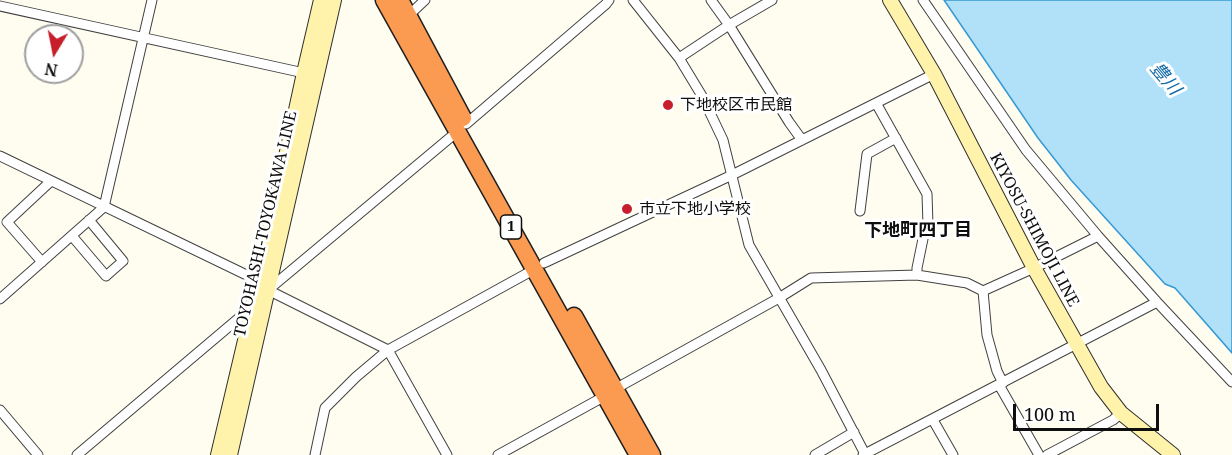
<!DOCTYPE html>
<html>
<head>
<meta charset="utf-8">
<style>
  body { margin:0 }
  #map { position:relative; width:1232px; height:455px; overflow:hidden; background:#fffcf0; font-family:"Noto Serif",serif }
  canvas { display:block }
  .north { position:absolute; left:24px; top:24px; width:60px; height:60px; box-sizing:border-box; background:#fff; border:2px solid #9f9f9f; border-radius:50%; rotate:190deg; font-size:16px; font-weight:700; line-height:24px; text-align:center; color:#0e0e0e }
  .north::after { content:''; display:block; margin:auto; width:21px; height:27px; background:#c61f2b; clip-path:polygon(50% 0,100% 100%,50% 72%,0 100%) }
  .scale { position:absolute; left:1013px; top:404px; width:146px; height:27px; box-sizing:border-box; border:3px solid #0e0e0e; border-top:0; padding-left:8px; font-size:18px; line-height:21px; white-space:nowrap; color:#0e0e0e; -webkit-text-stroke:4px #fff; paint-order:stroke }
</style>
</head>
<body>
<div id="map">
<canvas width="1232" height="455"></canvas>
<div class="north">N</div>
<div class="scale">100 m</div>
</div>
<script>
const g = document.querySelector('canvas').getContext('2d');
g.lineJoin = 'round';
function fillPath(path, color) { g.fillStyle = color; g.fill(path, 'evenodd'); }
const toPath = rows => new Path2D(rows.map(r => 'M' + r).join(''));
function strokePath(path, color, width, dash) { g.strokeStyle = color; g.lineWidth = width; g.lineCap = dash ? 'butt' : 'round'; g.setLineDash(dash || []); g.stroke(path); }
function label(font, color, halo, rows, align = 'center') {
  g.font = font + ' "Noto Serif","Noto Sans JP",serif'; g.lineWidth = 6; g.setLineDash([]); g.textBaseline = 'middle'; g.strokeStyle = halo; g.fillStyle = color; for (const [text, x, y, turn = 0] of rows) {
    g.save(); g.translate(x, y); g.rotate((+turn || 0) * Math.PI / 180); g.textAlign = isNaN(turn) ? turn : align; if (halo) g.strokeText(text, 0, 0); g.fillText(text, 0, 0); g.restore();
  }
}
const water = toPath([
  [944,0,1232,0,1232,353,1175,288,1165,284,1071,180,1038,138,944,0]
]);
const street = toPath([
  [633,0,679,58,702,96,723,140,749,245,821,370,865,454],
  [711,0,729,25,789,122,802,140],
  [923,0,1026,150,1098,236,1157,302,1232,382],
  [0,6,304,73],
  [409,15,425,0],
  [679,58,729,25,772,0],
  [876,103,927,194,928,225,924,234,917,268,917,275],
  [466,124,606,4,609,0],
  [458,131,268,290,388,350,535,269],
  [0,156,259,281],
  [860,211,867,154,896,138],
  [72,236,106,276,123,261,89,220],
  [42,262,7,222,51,181],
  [544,263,732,175,934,74],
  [983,291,987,335,997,371,1003,383],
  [0,299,104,207,152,0],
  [999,385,1039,455],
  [615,389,779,298,811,278,917,275,967,283,983,291,1034,268,1098,236],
  [0,410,38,455],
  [933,420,953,455],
  [77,455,252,307],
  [315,455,325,408,356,377,388,350,447,455],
  [498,455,605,396],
  [815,455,854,432],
  [863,455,1157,302],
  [1047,455,1113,420,1121,413]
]);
const secondary = toPath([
  [890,0,934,74,1034,268,1101,387,1121,413,1173,455],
  [218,455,259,281,304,73,321,0],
  [230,455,334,0]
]);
const highway = toPath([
  [384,0,638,455],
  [400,0,463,118],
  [574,316,652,455]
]);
const markers = [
  [668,105,6,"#c61f2b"],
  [627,209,6,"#c61f2b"]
];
const shields = [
  [511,227,21]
];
const shieldNames = [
  ["1",511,227]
];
const poiNames = [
  ["下地校区市民館",680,105],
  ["市立下地小学校",639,209]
];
const streetNames = [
  ["TOYOHASHI-TOYOKAWA LINE",266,224,-77],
  ["KIYOSU-SHIMOJI LINE",1034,230,62]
];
const waterNames = [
  ["豊川",1165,79,50]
];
const neighbourhoodNames = [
  ["下地町四丁目",918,231]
];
fillPath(water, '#b1e0f9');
strokePath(water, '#3599d4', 1.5);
strokePath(street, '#414141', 11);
strokePath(secondary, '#303030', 16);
strokePath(highway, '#1f1f1f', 19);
strokePath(street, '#fff', 9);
strokePath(secondary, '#fff3ab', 14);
strokePath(highway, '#fb9a51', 16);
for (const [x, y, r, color] of markers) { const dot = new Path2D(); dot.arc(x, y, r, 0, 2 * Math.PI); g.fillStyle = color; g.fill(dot); strokePath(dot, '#fff', 2); }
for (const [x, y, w] of shields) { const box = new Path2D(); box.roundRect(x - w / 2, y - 12, w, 24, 4.5); g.fillStyle = '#fff'; g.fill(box); strokePath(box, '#0e0e0e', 1.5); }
label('bold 15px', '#0e0e0e', null, shieldNames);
label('16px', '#0e0e0e', '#fff', poiNames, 'left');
label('16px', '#0e0e0e', '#fff', streetNames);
label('italic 18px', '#116aa7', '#fff', waterNames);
label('bold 18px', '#0e0e0e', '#fff', neighbourhoodNames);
</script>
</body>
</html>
